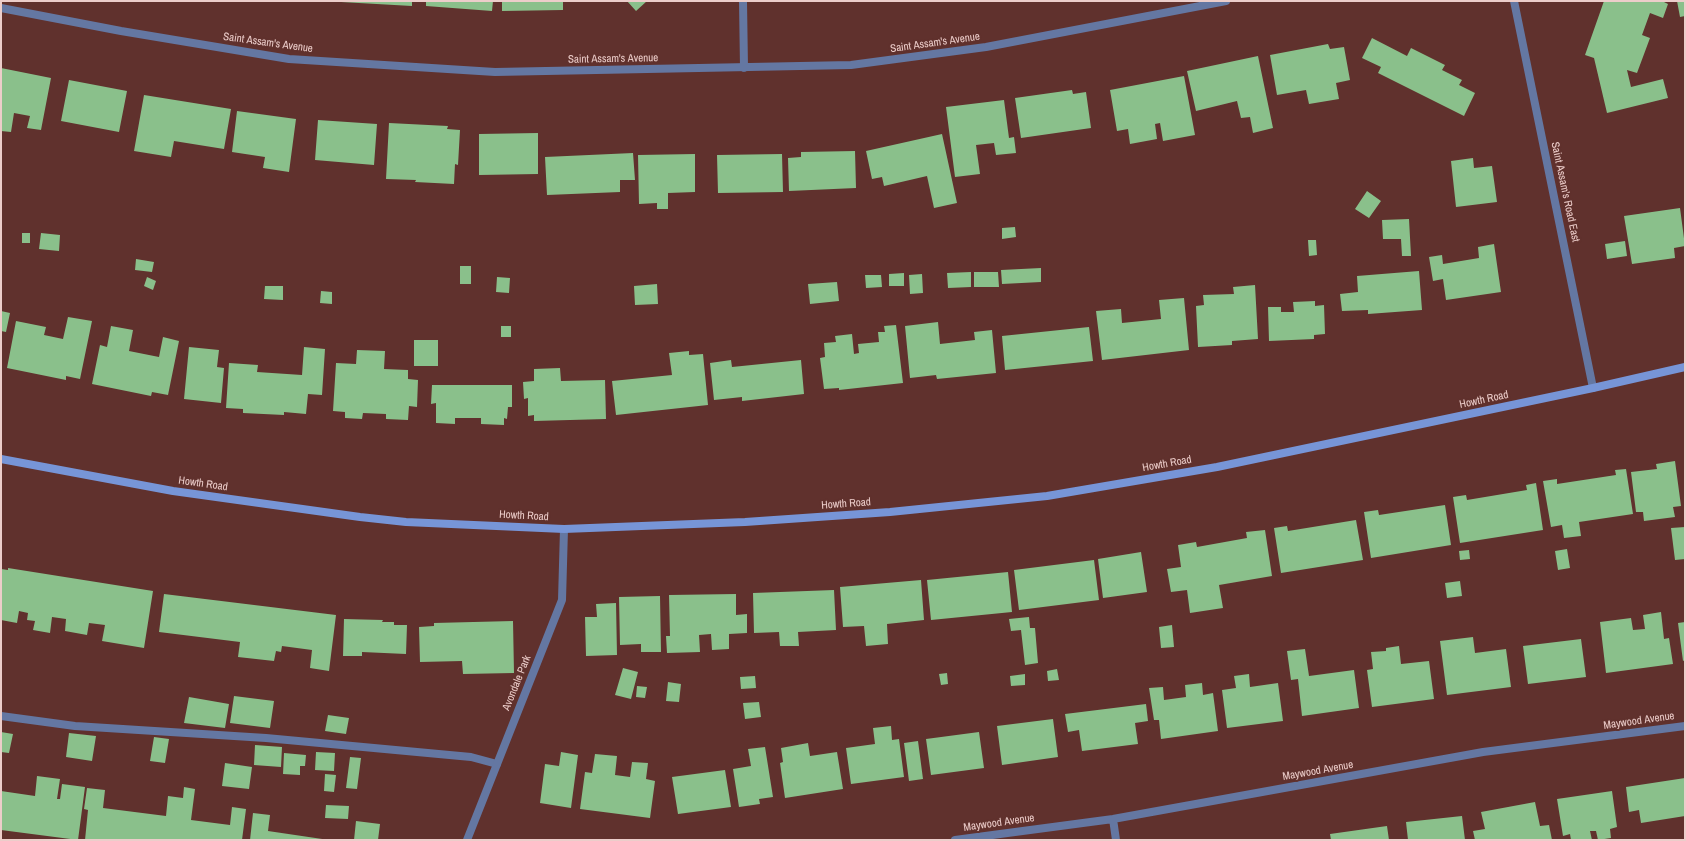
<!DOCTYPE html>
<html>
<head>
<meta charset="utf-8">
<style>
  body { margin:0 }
  #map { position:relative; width:1686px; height:841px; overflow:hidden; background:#60312d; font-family:"Archivo Narrow",sans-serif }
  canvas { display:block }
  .frame { position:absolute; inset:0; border:2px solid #eccdca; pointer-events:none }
</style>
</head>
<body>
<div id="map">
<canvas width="1686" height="841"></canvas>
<div class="frame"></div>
</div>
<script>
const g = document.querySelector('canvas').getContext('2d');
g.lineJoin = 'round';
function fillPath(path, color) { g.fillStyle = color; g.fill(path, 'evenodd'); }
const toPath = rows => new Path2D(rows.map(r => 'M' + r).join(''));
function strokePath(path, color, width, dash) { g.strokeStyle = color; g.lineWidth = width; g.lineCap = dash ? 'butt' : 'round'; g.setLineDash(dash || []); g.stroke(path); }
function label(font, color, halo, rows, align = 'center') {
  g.font = font + ' "Archivo Narrow",sans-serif'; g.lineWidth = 4; g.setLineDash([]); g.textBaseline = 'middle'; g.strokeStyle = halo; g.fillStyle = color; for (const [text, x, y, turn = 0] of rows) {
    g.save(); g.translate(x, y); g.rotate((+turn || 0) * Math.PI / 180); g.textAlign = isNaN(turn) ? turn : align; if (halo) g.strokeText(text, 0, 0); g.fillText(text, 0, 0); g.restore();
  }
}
const building = toPath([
  [341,1,412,1,412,6,341,2],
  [426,1,493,1,492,11,426,6],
  [502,1,563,1,563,10,502,11],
  [627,1,647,1,636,11],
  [1604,1,1662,1,1668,4,1663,18,1650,13,1642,35,1650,38,1637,73,1627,70,1631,87,1663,79,1668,98,1607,113,1594,58,1585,55],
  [1677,1,1685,1,1685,16,1680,17],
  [1372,38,1407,56,1411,48,1445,65,1442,70,1462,80,1459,85,1475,93,1464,116,1378,73,1381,67,1362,58],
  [1328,44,1330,49,1344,47,1350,80,1336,83,1339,99,1309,104,1306,90,1277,95,1270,55],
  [1258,56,1273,128,1253,133,1250,117,1241,118,1237,101,1196,111,1187,71],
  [1,68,51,78,41,130,27,128,30,116,14,113,11,132,1,131],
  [1184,76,1195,135,1163,141,1160,123,1155,124,1157,139,1130,144,1128,129,1117,131,1110,90],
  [69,80,127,91,119,132,61,121],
  [1072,90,1073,94,1086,92,1091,128,1021,138,1015,98],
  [144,95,231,109,224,149,174,141,171,157,134,151],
  [1004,100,1009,138,1014,137,1016,153,996,155,994,143,976,145,980,174,955,177,946,107],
  [237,111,296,119,289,172,263,168,265,157,232,152],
  [318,120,377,124,374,165,315,160],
  [389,123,448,126,447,129,460,130,458,165,455,164,454,184,415,182,416,180,386,179],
  [538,133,538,174,479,175,479,134],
  [942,134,957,203,934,208,927,176,884,186,882,177,872,179,866,151],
  [855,151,856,188,789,191,788,158,801,157,801,152],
  [633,153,635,180,620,180,620,192,547,195,545,157],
  [695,154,695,192,668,193,668,209,657,209,657,203,639,204,638,155],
  [782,154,783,192,718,193,717,155],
  [1473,158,1474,168,1492,166,1497,202,1456,207,1451,161],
  [1367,191,1381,201,1369,218,1355,209],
  [1680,208,1685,246,1674,248,1675,258,1632,264,1624,216],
  [1409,219,1411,256,1402,256,1401,239,1383,239,1382,220],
  [1015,227,1016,237,1002,239,1002,228],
  [22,233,30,233,30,243,22,243],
  [41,233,60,235,59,251,39,249],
  [1308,240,1316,240,1317,255,1309,256],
  [1625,241,1627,256,1607,259,1605,244],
  [1494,244,1501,292,1446,300,1443,279,1433,281,1429,257,1442,255,1443,264,1479,258,1478,247],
  [136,259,154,262,152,272,135,270],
  [460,266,471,266,471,284,460,284],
  [1041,268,1041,282,1002,284,1001,270],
  [1419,271,1422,310,1368,314,1368,310,1342,311,1340,294,1358,292,1357,276],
  [971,272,971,287,948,288,947,273],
  [974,272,998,272,999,287,974,287],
  [904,273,904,286,889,286,889,274],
  [922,274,923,293,910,294,909,275],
  [865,275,881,275,882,287,866,288],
  [147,277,156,281,153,290,144,286],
  [497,277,510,278,509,293,496,292],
  [837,282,839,301,810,304,808,284],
  [657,284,658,304,635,305,634,286],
  [1255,285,1258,339,1232,341,1232,345,1198,347,1196,306,1204,305,1203,295,1234,294,1233,287],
  [265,286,283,286,283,300,264,299],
  [321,291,332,292,332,304,320,303],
  [1184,298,1189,350,1102,360,1096,311,1121,309,1122,323,1161,319,1159,300],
  [1315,301,1315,306,1324,305,1325,334,1314,335,1314,339,1269,341,1268,307,1281,307,1281,312,1294,312,1293,302],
  [1,311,10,313,6,332,1,331],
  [68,317,92,321,80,379,66,376,66,380,7,368,16,321,46,327,44,335,63,339],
  [938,322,940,344,975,340,974,332,992,330,996,373,937,379,936,375,910,378,905,326],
  [896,325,903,383,839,390,839,388,824,389,820,358,825,357,824,343,836,342,835,336,852,334,854,354,859,353,858,344,879,342,878,332,885,332,884,326],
  [111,326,133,330,129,351,159,357,163,337,179,341,168,395,152,392,151,396,92,384,100,345,107,347],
  [501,326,511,326,511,337,501,337],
  [1089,327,1093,361,1005,370,1002,336],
  [414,340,438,340,438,366,414,366],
  [189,347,219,350,217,367,224,368,221,403,184,399],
  [304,347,325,349,322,395,308,394,306,414,284,412,284,415,243,413,243,409,226,408,229,363,258,365,257,372,302,375],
  [357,350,385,351,384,369,408,370,408,379,418,380,417,407,409,406,408,420,386,419,386,414,363,413,362,419,345,418,345,412,333,411,336,363,356,364],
  [689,351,689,355,703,354,708,405,616,415,612,381,672,375,669,353],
  [731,360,732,367,801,360,804,394,742,401,742,397,714,400,710,363],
  [560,368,561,381,605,380,606,419,534,421,534,415,528,416,528,398,524,399,523,382,534,381,534,369],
  [432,385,512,385,512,407,508,407,507,419,504,418,504,425,481,424,481,418,455,418,455,424,436,423,436,403,431,404],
  [1675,461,1681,506,1673,507,1675,517,1644,521,1643,512,1636,512,1631,472,1657,469,1656,464],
  [1626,469,1633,514,1579,522,1581,536,1564,538,1562,525,1551,527,1543,481,1557,479,1557,484,1616,475,1615,470],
  [1536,483,1543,530,1460,543,1453,497,1466,495,1467,500,1527,490,1526,485],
  [1445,505,1451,545,1371,558,1364,512,1378,510,1379,515],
  [1356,520,1363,560,1281,573,1274,528,1287,526,1288,531],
  [1685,527,1685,559,1675,560,1671,528],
  [1265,530,1272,576,1219,585,1223,608,1190,613,1187,590,1171,592,1167,569,1181,567,1178,545,1196,542,1197,547,1247,538,1246,532],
  [1567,549,1570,568,1558,570,1555,551],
  [1469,550,1470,559,1460,560,1459,551],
  [1141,552,1147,592,1103,598,1098,559],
  [1094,560,1099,600,1019,610,1014,570],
  [8,568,153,591,144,648,102,641,105,625,89,623,87,635,65,631,66,619,52,617,50,633,33,630,35,621,27,620,28,613,19,611,17,623,1,620,1,569,8,570],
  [1008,572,1012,612,931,620,927,580],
  [921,580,924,620,887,624,888,644,866,646,864,626,843,627,840,587],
  [1460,581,1462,596,1447,598,1445,583],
  [834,590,836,630,798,632,799,646,780,646,779,632,754,633,753,593],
  [164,594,336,615,329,671,310,668,312,650,282,646,281,652,276,651,274,661,238,657,240,642,159,632],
  [736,594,736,615,747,614,747,633,729,634,729,649,712,650,711,634,699,635,700,652,667,653,666,636,670,636,669,595],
  [660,596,661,652,641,652,641,644,620,645,619,597],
  [616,603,617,655,586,656,585,617,597,617,596,604],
  [1661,612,1664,639,1669,638,1673,664,1606,673,1600,622,1631,618,1633,630,1645,629,1643,615],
  [1029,617,1030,628,1035,628,1038,663,1025,665,1021,630,1011,631,1009,619],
  [344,619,383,620,382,622,394,622,394,625,407,625,406,654,362,652,362,656,343,656],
  [513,621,514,673,463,674,462,661,420,662,419,627,434,626,434,623],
  [1685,622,1685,660,1683,661,1678,623],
  [1172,625,1174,647,1161,648,1159,627],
  [1473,637,1475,653,1506,649,1511,687,1447,695,1440,641],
  [1581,639,1586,677,1528,684,1523,646],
  [1399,646,1401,664,1429,661,1434,699,1372,707,1367,670,1373,669,1371,652,1386,651,1386,648],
  [1305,649,1309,676,1354,670,1359,708,1302,716,1298,679,1291,680,1287,651],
  [623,668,638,672,631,699,615,695],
  [1057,669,1059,680,1048,681,1047,671],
  [947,673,948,684,941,685,939,674],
  [1025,674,1025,685,1011,686,1010,676],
  [1249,674,1250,687,1278,683,1283,721,1227,728,1222,690,1236,688,1234,676],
  [755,676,756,688,741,689,740,677],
  [668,682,681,684,679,702,666,701],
  [1202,683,1203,695,1213,693,1218,731,1161,739,1159,720,1154,720,1149,688,1163,687,1164,700,1186,697,1185,685],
  [637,686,647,687,645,698,636,697],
  [234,696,274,701,270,728,230,723],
  [189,697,229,704,225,728,184,723],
  [759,702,761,717,745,719,743,703],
  [1146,704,1148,721,1135,723,1138,744,1082,751,1079,730,1068,732,1065,714],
  [328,715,349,718,346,734,325,731],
  [1053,719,1058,757,1002,765,997,726],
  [891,726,892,740,899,739,904,777,851,784,846,748,875,744,873,728],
  [1,732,13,734,9,753,1,752],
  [979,732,984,768,931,775,926,739],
  [69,733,96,736,92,761,66,757],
  [154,737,169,739,165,763,150,761],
  [918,741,923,779,909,781,904,743],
  [808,743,810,756,837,752,843,789,785,798,780,763,783,762,781,748],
  [255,745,282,747,281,767,254,765],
  [765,747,773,797,759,799,760,804,739,807,733,769,751,766,748,749],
  [316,752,335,753,334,771,315,770],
  [561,752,578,755,571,808,540,803,545,764,559,766],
  [284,753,306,755,305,766,300,766,300,775,283,774],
  [595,754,617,756,615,775,630,777,632,762,648,763,646,779,655,781,650,818,580,809,585,772,592,773],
  [350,757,361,758,357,789,346,788],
  [225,763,252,767,249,789,222,786],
  [725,770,731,807,678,814,672,777],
  [325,774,336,775,334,792,324,791],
  [37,776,60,779,57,799,60,799,62,784,85,787,78,840,1,830,1,791,35,796],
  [1685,778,1685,816,1641,823,1639,810,1629,812,1626,787],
  [184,787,195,789,191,820,230,825,232,807,246,809,242,840,85,840,88,810,84,809,87,788,105,790,103,808,166,816,168,796,183,798],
  [1612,791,1617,827,1610,829,1611,838,1598,840,1596,831,1590,831,1592,840,1571,840,1570,834,1563,836,1557,799],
  [1535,802,1540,826,1549,825,1552,840,1475,840,1473,831,1485,829,1481,812],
  [326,805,349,806,348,819,325,818],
  [253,813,270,815,268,831,329,840,250,840],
  [1462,816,1465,840,1408,840,1406,822],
  [356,821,380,824,378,840,354,840],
  [1387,826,1389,840,1331,840,1330,834]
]);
const service = toPath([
  [1,716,75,726,266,738,471,757,497,764]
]);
const minor = toPath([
  [743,1,744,68],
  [1514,1,1593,388],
  [1,8,121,31,289,59,495,72,851,65,986,47,1226,1],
  [1113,819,1116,840],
  [467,840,562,600,564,529],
  [955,840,1113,819,1483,752,1685,726]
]);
const secondary = toPath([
  [1,459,173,491,360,517,406,522,564,529,745,522,890,512,1047,496,1217,467,1593,388,1685,367]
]);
const streetNames = [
  ["Saint Assam's Avenue",268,43,8],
  ["Saint Assam's Avenue",935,43,-8],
  ["Saint Assam's Avenue",613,59,-1],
  ["Saint Assam's Road East",1565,192,78],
  ["Howth Road",1484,400,-12],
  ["Howth Road",1167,464,-10],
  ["Howth Road",203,484,8],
  ["Howth Road",846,504,-4],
  ["Howth Road",524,516,3],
  ["Avondale Park",517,683,-68],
  ["Maywood Avenue",1639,721,-8],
  ["Maywood Avenue",1318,771,-10],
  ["Maywood Avenue",999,823,-8]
];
fillPath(building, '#8ac08b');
strokePath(service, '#6477a2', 8);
strokePath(minor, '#6477a2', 8);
strokePath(secondary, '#7795d7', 8);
label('11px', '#eccdca', '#60312d', streetNames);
</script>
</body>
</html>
